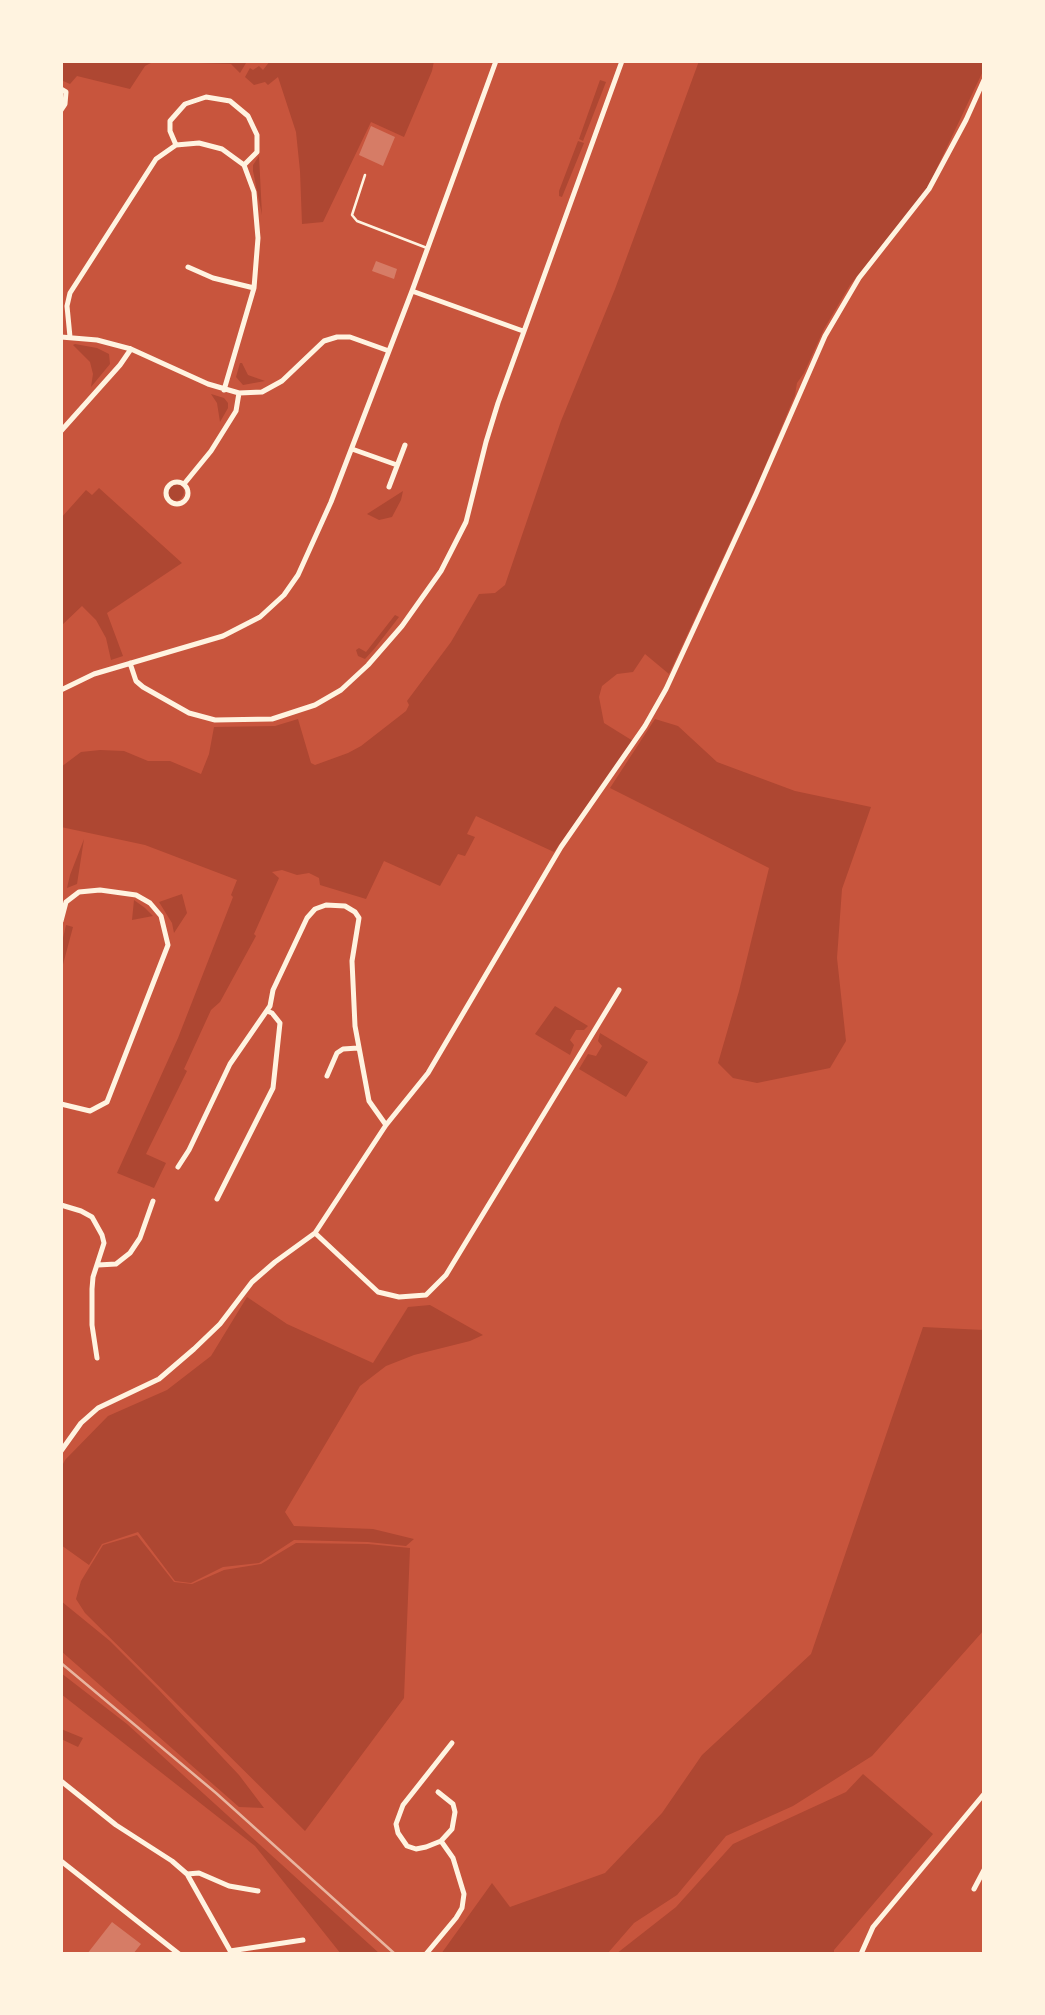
<!DOCTYPE html>
<html>
<head>
<meta charset="utf-8">
<style>
  body { margin:0 }
  #map { position:relative; width:1045px; height:2015px; overflow:hidden; background:#c8553d; font-family:"Source Sans 3",sans-serif }
  canvas { display:block }
  .frame { position:absolute; inset:0; border:63px solid #fff3e0; pointer-events:none }
</style>
</head>
<body>
<div id="map">
<canvas width="1045" height="2015"></canvas>
<div class="frame"></div>
</div>
<script>
const g = document.querySelector('canvas').getContext('2d');
g.lineJoin = 'round';
function fillPath(path, color) { g.fillStyle = color; g.fill(path, 'evenodd'); }
const toPath = rows => new Path2D(rows.map(r => 'M' + r).join(''));
function strokePath(path, color, width, dash) { g.strokeStyle = color; g.lineWidth = width; g.lineCap = dash ? 'butt' : 'round'; g.setLineDash(dash || []); g.stroke(path); }
const green = toPath([
  [61,61,155,61,145,66,130,89,77,76,70,84,61,80],
  [197,61,246,61,246,63,240,73,231,64,198,63],
  [270,61,434,61,432,71,404,137,371,122,323,222,302,224,300,171,296,132,278,77,268,85,265,82,254,85,245,77,250,68,253,70,259,66,263,70],
  [699,61,984,61,984,69,927,189,850,285,824,329,804,373,797,383,795,395,761,476,669,674,645,654,633,672,617,674,602,686,599,697,604,723,633,741,554,852,476,816,467,834,475,837,465,856,458,854,440,886,384,861,366,899,320,885,319,878,309,873,297,875,282,870,272,872,279,878,254,934,256,936,220,1002,211,1010,184,1069,187,1071,146,1154,166,1163,154,1188,117,1173,178,1038,233,897,231,895,237,880,145,845,61,827,61,767,81,752,100,750,124,751,148,761,170,761,201,774,209,754,214,727,275,726,298,719,311,763,315,765,348,753,361,746,406,711,409,705,407,701,451,642,479,594,495,593,505,585,561,421,615,289],
  [600,80,606,82,583,141,579,139],
  [578,141,584,143,562,197,559,196,559,191],
  [259,156,262,215,253,171,253,165],
  [75,344,97,348,109,354,110,364,91,387,93,374,90,362,73,345],
  [240,363,242,363,248,375,265,381,243,385,236,377],
  [211,394,224,398,228,403,228,408,220,422,217,403],
  '166 492a9 9 0 1 1 18 0a9 9 0 1 1-18 0Z',
  [99,488,182,563,107,613,123,656,111,660,106,638,96,620,82,606,61,626,61,518,86,490,92,495],
  [403,491,401,500,392,517,379,520,367,514],
  [395,615,399,617,375,648,365,659,358,656,356,650,359,648,366,652],
  [655,719,678,726,717,762,795,791,871,807,842,889,837,958,846,1041,830,1068,757,1083,733,1078,718,1063,739,991,769,868,610,788],
  [84,839,77,884,67,888,70,875],
  [182,894,187,913,174,933,172,923,159,902],
  [134,900,145,908,153,916,132,920],
  [66,925,73,927,61,972,61,947],
  [555,1006,588,1026,584,1030,576,1030,570,1040,574,1045,570,1055,535,1034],
  [600,1033,648,1062,626,1097,579,1069,588,1054,596,1056,602,1046,598,1041],
  [247,1297,287,1324,373,1363,408,1307,430,1305,483,1335,470,1341,414,1355,386,1366,360,1386,285,1512,294,1526,373,1529,414,1539,406,1546,368,1542,294,1540,259,1563,223,1567,191,1583,175,1581,138,1532,102,1544,89,1565,61,1545,61,1468,65,1460,108,1416,167,1390,211,1356],
  [923,1327,984,1330,984,1630,872,1756,793,1806,726,1836,677,1895,634,1923,607,1954,441,1954,492,1883,510,1907,605,1873,662,1813,702,1755,811,1654],
  [137,1535,174,1582,192,1584,224,1570,261,1564,296,1543,368,1544,410,1548,404,1698,305,1831,85,1613,76,1599,81,1581,103,1545],
  [61,1601,110,1641,158,1689,239,1775,264,1808,239,1807,61,1651],
  [61,1673,127,1724,380,1954,341,1954,255,1846,61,1694],
  [61,1729,83,1738,78,1747,61,1739],
  [863,1774,933,1834,834,1950,834,1954,616,1954,676,1907,733,1844,846,1792]
]);
const building = toPath([
  [371,126,395,137,383,166,359,155],
  [376,261,397,269,394,279,372,271],
  [112,1922,141,1944,133,1954,87,1954]
]);
const service = toPath([
  [365,175,352,215,357,221,427,248]
]);
const minor = toPath([
  [61,89,66,92,65,104,61,110],
  [176,145,170,131,170,121,185,104,206,97,230,101,248,116,257,135,257,152,244,165],
  [188,267,213,278,254,288],
  [412,291,523,331],
  [61,337,97,340,131,349,208,384,239,393,262,392,282,381,324,341,337,337,350,337,389,351],
  [70,337,67,306,70,293,156,159,176,145,199,143,222,149,244,165,254,192,258,238,254,288,224,390],
  [61,431,120,365,131,349],
  [352,449,397,465],
  '166 493a11 11 0 1 1 22 0a11 11 0 1 1-22 0Z',
  [184,484,211,451,236,411,239,393],
  [389,487,405,445],
  [130,663,136,681,143,687,189,713,215,720,272,719,315,705,341,690,368,665,402,626,441,571,466,522,486,442,498,403,622,61],
  [61,690,94,674,223,636,260,617,284,595,298,575,331,502,412,291,496,61],
  [61,921,66,902,79,892,100,890,136,895,150,903,161,916,168,945,107,1102,90,1111,61,1104],
  [327,1076,337,1053,343,1049,358,1048],
  [178,1167,189,1150,230,1064,270,1006,273,990,307,918,315,909,326,905,345,906,355,912,359,918,352,961,355,1026,369,1101,386,1125],
  [217,1199,273,1088,280,1023,272,1013,267,1011],
  [61,1205,81,1211,92,1217,102,1235,104,1243,93,1277,92,1289,92,1325,97,1358],
  [315,1233,378,1292,399,1297,426,1295,446,1275,619,990],
  [98,1265,116,1264,130,1253,140,1238,153,1201],
  [61,1451,81,1423,98,1408,159,1379,194,1349,220,1324,252,1282,275,1262,315,1233,386,1125,428,1073,561,847,645,726,666,689,756,494,825,336,859,278,929,189,966,120,984,80],
  [61,1781,116,1825,172,1861,187,1874,232,1954],
  [438,1792,453,1804,455,1812,452,1829,441,1841,426,1847,416,1849,407,1846,398,1833,396,1824,403,1805,452,1743],
  [61,1861,179,1954],
  [187,1874,199,1873,229,1886,258,1891],
  [974,1889,984,1870],
  [230,1951,303,1940],
  [426,1954,456,1918,462,1908,464,1894,453,1858,441,1841],
  [861,1954,873,1927,984,1794]
]);
const rail = toPath([
  [61,1663,216,1793,395,1954]
]);
fillPath(green, '#ae4732');
fillPath(building, '#d67c66');
strokePath(service, '#fff3e0', 2.5);
strokePath(minor, '#fff3e0', 5);
strokePath(rail, '#e9b49f', 2.5);
</script>
</body>
</html>
